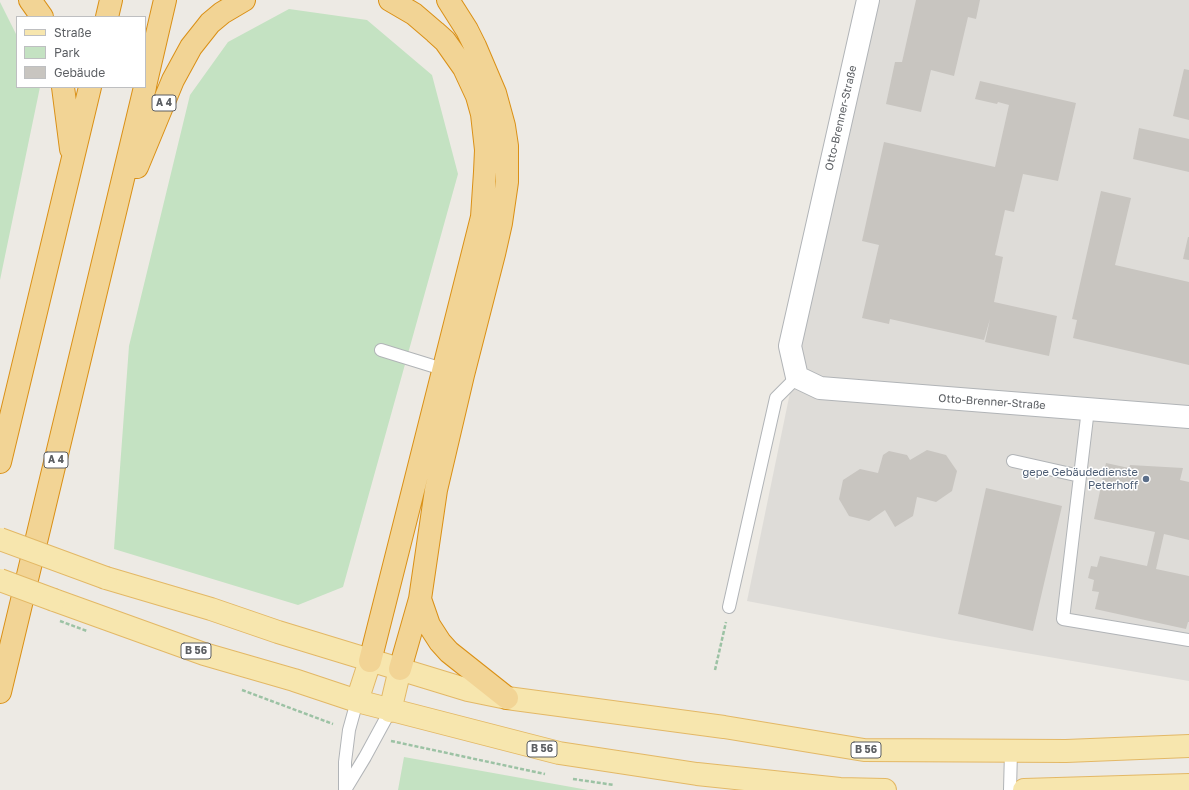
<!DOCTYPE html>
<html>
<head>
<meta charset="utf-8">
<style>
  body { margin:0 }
  #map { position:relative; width:1189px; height:790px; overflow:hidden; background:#edeae4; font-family:"Golos Text",sans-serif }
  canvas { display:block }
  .legend { position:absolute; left:16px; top:16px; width:130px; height:72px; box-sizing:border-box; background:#fff; border:1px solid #bebfc1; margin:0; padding:5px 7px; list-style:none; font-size:12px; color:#5c5f63 }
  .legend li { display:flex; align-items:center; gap:8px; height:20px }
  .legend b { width:20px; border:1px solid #bebfc1 }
</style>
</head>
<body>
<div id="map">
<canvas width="1189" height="790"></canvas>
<ul class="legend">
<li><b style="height:5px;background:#f7e6ae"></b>Straße</li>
<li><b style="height:11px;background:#c4e2c2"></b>Park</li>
<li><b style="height:11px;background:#c8c5c0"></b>Gebäude</li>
</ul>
</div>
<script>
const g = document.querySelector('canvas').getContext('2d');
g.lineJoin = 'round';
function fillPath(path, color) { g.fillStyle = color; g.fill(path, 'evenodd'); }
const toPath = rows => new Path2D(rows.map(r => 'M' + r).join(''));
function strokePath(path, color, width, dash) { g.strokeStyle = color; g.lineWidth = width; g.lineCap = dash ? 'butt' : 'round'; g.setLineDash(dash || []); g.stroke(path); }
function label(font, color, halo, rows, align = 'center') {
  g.font = font + ' "Golos Text",sans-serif'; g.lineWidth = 3; g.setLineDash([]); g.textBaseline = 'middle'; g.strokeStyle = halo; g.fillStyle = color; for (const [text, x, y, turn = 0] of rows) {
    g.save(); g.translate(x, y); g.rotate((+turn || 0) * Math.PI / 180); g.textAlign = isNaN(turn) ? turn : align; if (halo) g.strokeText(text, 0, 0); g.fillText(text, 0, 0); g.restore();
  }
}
const industrial = toPath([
  [871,0,1189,0,1189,681,950,640,747,601]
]);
const green = toPath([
  [0,2,17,36,17,87,40,87,0,280],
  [289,9,367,20,432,75,458,174,343,587,298,605,114,549,129,346,190,95,228,42],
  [404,757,588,790,398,790]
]);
const building = toPath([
  [916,0,980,0,976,19,968,17,954,76,931,70,921,112,886,104,895,62,902,62],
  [1184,69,1189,70,1189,120,1173,116],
  [980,81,1076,103,1058,181,1023,174,1014,212,1005,210,995,255,1003,257,994,302,1057,316,1049,356,985,342,990,319,984,340,890,319,889,324,862,318,879,245,862,241,884,142,995,167,1009,105,998,102,997,104,975,99],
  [1139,128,1189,139,1189,172,1133,159],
  [1101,191,1131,198,1115,265,1189,282,1189,365,1073,338,1077,320,1072,319],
  [1188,237,1189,237,1189,260,1183,259],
  [927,450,946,455,957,471,952,491,936,502,917,497,913,516,895,527,885,510,869,521,849,516,839,499,843,480,860,469,878,473,883,455,889,451,907,455,910,460],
  [1106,463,1129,468,1130,465,1183,468,1180,480,1189,482,1189,540,1164,534,1156,569,1189,576,1189,622,1188,622,1186,629,1095,609,1099,592,1092,591,1094,580,1088,578,1091,566,1097,567,1100,556,1147,566,1155,532,1094,519],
  [986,488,1062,506,1033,631,958,614]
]);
const path = toPath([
  [715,670,726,622],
  [242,690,333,724],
  [391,741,545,774],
  [573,779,614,785]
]);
const lane = toPath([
  [381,350,449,371],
  [1088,409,1063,619,1189,640],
  [1013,461,1080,476],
  [729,607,776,398,797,377],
  [345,790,365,757,390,711],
  [345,790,345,762,349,730,357,701],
  [1010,790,1011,751]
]);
const street = toPath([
  [868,0,790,346,797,377,820,388,1189,417]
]);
const primary = toPath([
  [106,578,211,609,278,632,468,690,507,698,724,727,864,750,1066,751,1189,746],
  [54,600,204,654,294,680,357,701,559,753,697,774,840,789,885,790],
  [357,701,370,661],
  [390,711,400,669],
  [1024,790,1189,785]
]);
const highway = toPath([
  [30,0,42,17],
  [107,17,111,0],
  [145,86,165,0],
  [63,87,71,149],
  [137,167,173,80,191,47,210,23,222,13,244,0],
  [0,462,90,87],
  [420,599,429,625,440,642,449,652,507,698],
  [370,661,482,217,485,172,486,150,482,114,477,96,464,68,445,41,435,32,414,14,390,0],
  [400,669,420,599,436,490,463,375,494,254,501,223,507,182,507,146,504,126,495,93,475,46,467,30,448,0],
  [0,692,145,87]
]);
const pathBridge = toPath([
  [60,621,87,631]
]);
const primaryBridge = toPath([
  [0,539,106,578],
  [0,580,54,600]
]);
const markers = [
  [1146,479,4,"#5c6f8a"]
];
const shields = [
  [164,103,24],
  [56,460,24],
  [196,651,30],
  [542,749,30],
  [866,750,30]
];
const shieldNames = [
  ["A 4",164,103],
  ["A 4",56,460],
  ["B 56",196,651],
  ["B 56",542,749],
  ["B 56",866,750]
];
const streetNames = [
  ["Otto-Brenner-Straße",841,118,-77],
  ["Otto-Brenner-Straße",992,402,4]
];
const serviceNames = [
  ["gepe Gebäudedienste",1138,473],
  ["Peterhoff",1138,486]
];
fillPath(industrial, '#dedcd8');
fillPath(green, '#c4e2c2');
fillPath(building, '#c8c5c0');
strokePath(lane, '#b1b4b7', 14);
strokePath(street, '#b1b4b7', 24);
strokePath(primary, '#e3b866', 24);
strokePath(highway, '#da9016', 24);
strokePath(path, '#9cc2a4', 2.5, [4, 2]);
strokePath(lane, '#fff', 12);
strokePath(street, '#fff', 22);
strokePath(primary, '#f7e6ae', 22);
strokePath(highway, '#f2d495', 22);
strokePath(primaryBridge, '#e3b866', 24, []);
strokePath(pathBridge, '#9cc2a4', 2.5, [4, 2]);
strokePath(primaryBridge, '#f7e6ae', 22);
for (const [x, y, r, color] of markers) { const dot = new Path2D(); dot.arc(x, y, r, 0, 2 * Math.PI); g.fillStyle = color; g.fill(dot); strokePath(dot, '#fff', 1.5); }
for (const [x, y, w] of shields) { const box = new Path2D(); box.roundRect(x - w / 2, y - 8, w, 16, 3); g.fillStyle = '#fff'; g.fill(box); strokePath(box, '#5c5f63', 1); }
label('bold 10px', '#5c5f63', null, shieldNames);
label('11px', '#5c5f63', '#fff', streetNames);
label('11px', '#4e5e75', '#fff', serviceNames, 'right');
</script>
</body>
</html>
